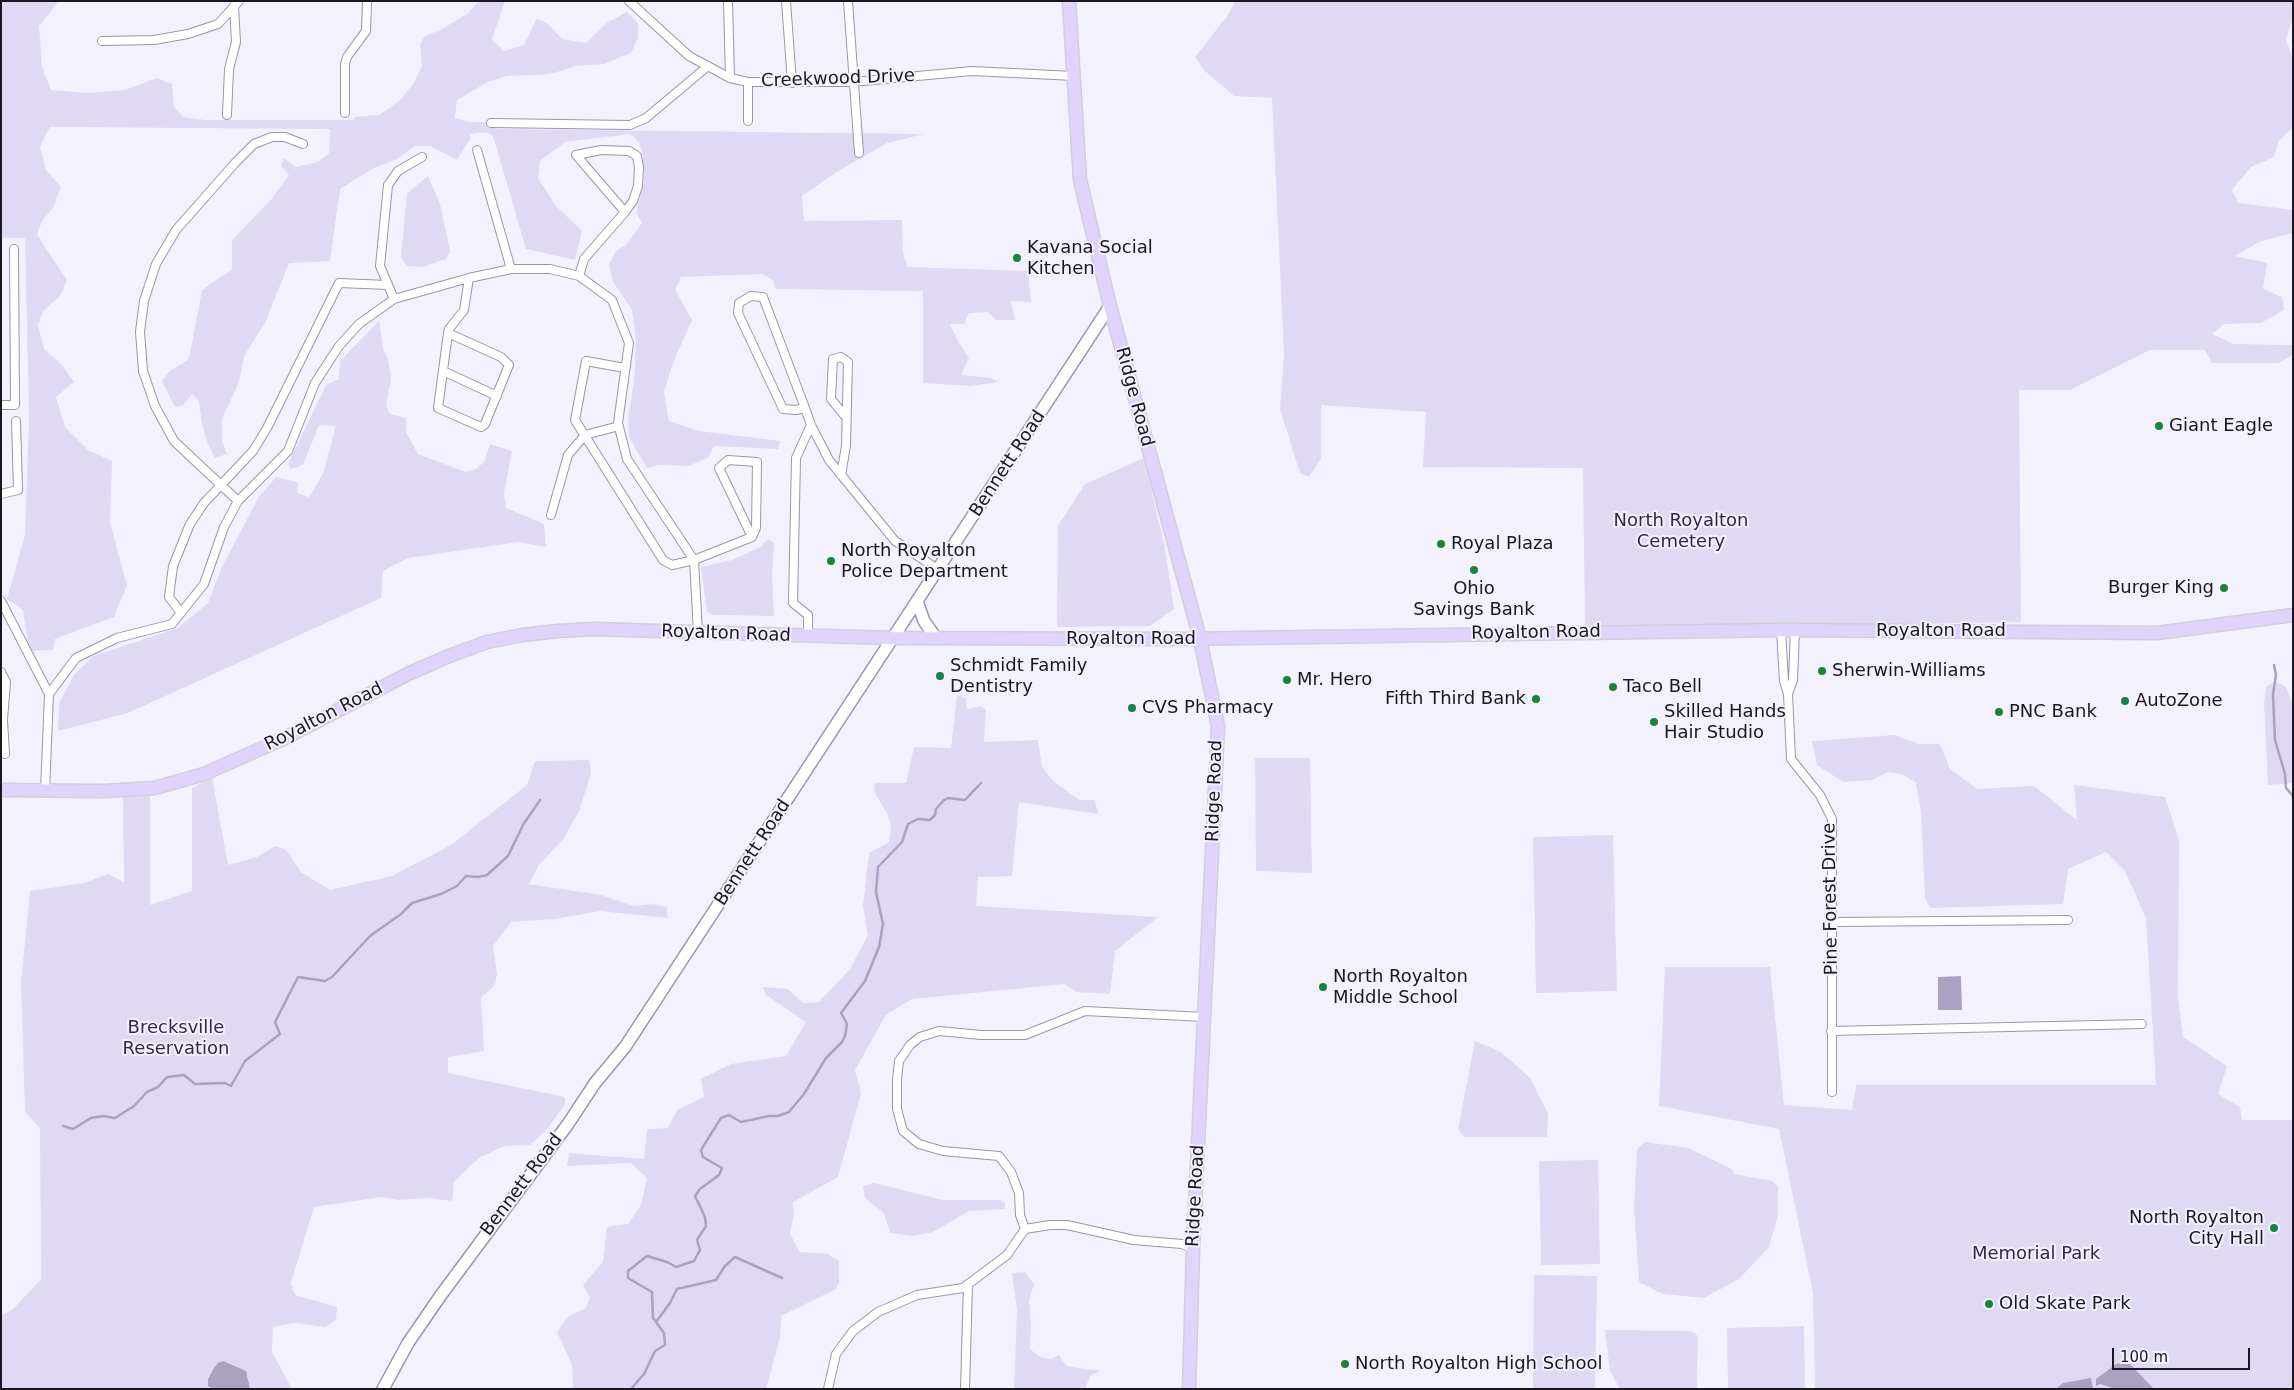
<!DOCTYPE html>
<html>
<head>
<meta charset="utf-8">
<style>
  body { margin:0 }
  #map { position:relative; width:2294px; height:1390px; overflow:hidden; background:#f4f1fe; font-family:"DejaVu Sans",sans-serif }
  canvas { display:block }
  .frame { position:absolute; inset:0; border:2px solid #1a1722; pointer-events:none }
  .scale { position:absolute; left:2112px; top:1348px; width:138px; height:22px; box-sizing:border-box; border:2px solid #1a1722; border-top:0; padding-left:6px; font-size:15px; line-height:18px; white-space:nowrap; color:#1a1722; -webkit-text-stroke:4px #f4f1fe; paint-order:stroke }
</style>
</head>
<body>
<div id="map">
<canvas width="2294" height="1390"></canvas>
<div class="frame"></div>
<div class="scale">100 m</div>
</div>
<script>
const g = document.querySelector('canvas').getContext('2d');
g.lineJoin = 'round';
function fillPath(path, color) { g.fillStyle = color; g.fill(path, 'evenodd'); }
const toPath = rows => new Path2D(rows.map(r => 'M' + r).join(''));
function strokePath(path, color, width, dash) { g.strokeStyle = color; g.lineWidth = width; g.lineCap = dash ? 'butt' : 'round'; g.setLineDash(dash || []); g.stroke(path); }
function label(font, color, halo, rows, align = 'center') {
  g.font = font + ' "DejaVu Sans",sans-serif'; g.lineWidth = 4; g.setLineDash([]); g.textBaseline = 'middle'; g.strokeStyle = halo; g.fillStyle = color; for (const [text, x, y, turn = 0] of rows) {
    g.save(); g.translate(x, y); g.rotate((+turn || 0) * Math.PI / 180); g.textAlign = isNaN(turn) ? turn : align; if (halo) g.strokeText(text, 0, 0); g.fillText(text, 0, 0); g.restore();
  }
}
const green = toPath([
  [1,1,59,1,39,26,42,67,51,90,85,93,125,90,157,78,172,84,174,107,183,117,205,120,353,120,355,117,379,115,399,101,414,83,422,66,420,44,425,36,440,30,467,14,479,1,505,1,492,39,504,51,524,45,537,18,548,24,562,39,586,43,608,22,627,12,638,23,638,38,631,53,604,64,576,66,554,73,535,75,507,76,488,82,457,100,455,118,468,122,486,122,497,129,924,134,887,143,835,173,802,196,804,221,902,220,903,253,908,267,1028,271,1031,302,1011,301,1015,320,996,320,988,312,969,313,964,324,950,324,959,343,969,358,961,375,992,378,998,382,970,386,923,383,923,291,775,289,774,281,762,274,681,277,675,290,692,320,673,363,664,392,669,421,699,431,780,441,778,449,714,446,708,458,688,466,659,465,647,468,629,437,628,419,634,382,636,342,632,310,613,282,609,265,616,251,626,245,642,223,636,213,644,182,643,155,639,142,630,134,565,142,540,161,538,178,556,206,582,231,575,260,526,249,493,136,486,132,470,134,470,139,457,160,430,146,415,146,397,159,374,168,340,189,330,261,289,263,265,323,244,356,239,382,222,419,222,440,227,454,215,458,208,444,202,424,199,401,192,394,183,405,175,407,162,381,170,371,189,359,202,290,232,269,232,240,270,201,289,175,281,166,284,158,296,167,318,162,329,153,330,129,50,127,40,147,46,170,61,187,53,208,42,221,37,235,67,280,60,296,43,311,38,325,44,349,62,365,74,382,56,397,65,427,88,450,112,461,110,523,127,585,114,617,55,639,53,650,29,651,23,610,7,599,25,535,29,416,25,238,1,238],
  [1235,1,2292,1,2293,16,2286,39,2293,60,2293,128,2279,141,2274,157,2251,167,2232,190,2239,203,2293,210,2293,233,2259,242,2235,256,2267,263,2263,289,2282,297,2284,310,2261,323,2224,324,2212,334,2234,344,2293,345,2293,355,2278,363,2212,363,2205,350,2150,350,2070,390,2019,390,2021,622,1585,629,1583,468,1423,467,1426,412,1321,405,1321,459,1309,477,1300,473,1280,409,1284,355,1272,98,1234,96,1205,71,1195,57,1228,15],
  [428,176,440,204,450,251,446,259,422,267,407,266,401,257,407,193],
  [379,321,383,348,388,360,391,379,386,406,390,414,406,418,406,432,418,454,466,472,476,469,484,462,490,444,512,451,504,493,506,508,544,524,546,547,518,542,408,558,383,571,381,598,128,713,58,731,59,703,74,675,93,656,178,628,208,603,221,569,258,498,276,477,298,482,297,493,309,497,323,474,336,426,319,425,303,465,290,469,288,464,326,385,339,379,340,361],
  [1144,458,1165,548,1174,609,1150,626,1057,627,1058,526,1085,484],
  [768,539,773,542,774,547,772,574,774,616,713,615,707,612,701,567,732,560,760,547],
  [2275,681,2286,687,2293,704,2293,783,2268,785,2264,704,2266,687],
  [957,695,966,698,967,709,981,706,986,710,984,742,1038,740,1042,767,1053,781,1079,800,1095,800,1098,814,1019,802,1012,876,978,877,976,906,1158,917,1115,951,1110,994,1076,992,1065,984,912,999,886,1015,855,1070,861,1093,838,1177,793,1202,794,1214,790,1234,800,1252,828,1254,839,1261,839,1282,836,1289,781,1316,780,1338,766,1389,570,1389,573,1387,572,1365,557,1332,569,1316,585,1309,590,1298,583,1285,603,1262,607,1227,628,1224,641,1205,647,1178,631,1163,567,1166,569,1153,644,1159,647,1129,668,1128,677,1110,704,1097,701,1079,731,1064,786,1056,806,1022,766,995,763,987,788,989,803,1003,819,1002,850,969,868,935,863,906,869,853,889,842,891,825,887,813,874,792,875,783,906,783,914,747,951,748],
  [1895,735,1919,744,1940,744,1950,769,1977,789,2034,786,2077,820,2074,785,2165,797,2179,840,2178,997,2183,1037,2227,1066,2218,1094,2240,1107,2242,1120,2293,1120,2293,1389,1815,1389,1813,1293,1779,1129,1659,1106,1665,967,1770,967,1784,1105,1852,1110,1856,1085,2156,1085,2146,918,2125,871,2106,852,2068,869,2063,904,1930,908,1925,898,1921,812,1916,782,1901,774,1888,772,1872,780,1843,782,1817,765,1812,741],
  [1255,758,1310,758,1312,873,1256,871],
  [589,760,591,773,580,809,564,838,539,865,529,884,601,895,634,906,652,904,667,907,668,918,600,911,555,919,511,922,493,946,497,974,495,985,481,998,484,1051,448,1057,448,1073,565,1097,565,1104,548,1128,530,1145,504,1146,479,1158,454,1182,452,1201,429,1198,398,1200,382,1197,314,1207,291,1283,295,1295,337,1307,336,1319,326,1327,295,1323,273,1327,272,1352,292,1389,1,1389,1,1316,13,1309,41,1279,40,1128,25,1112,21,982,30,891,84,883,108,874,124,882,123,796,150,796,150,905,192,891,192,788,212,777,228,865,257,857,275,846,285,849,301,872,330,890,392,876,451,845,527,785,535,761],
  [1613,835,1617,991,1536,993,1533,837],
  [1475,1041,1501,1052,1530,1078,1548,1113,1547,1137,1464,1137,1458,1129],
  [1645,1142,1688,1148,1732,1169,1734,1174,1772,1181,1778,1186,1778,1215,1769,1247,1739,1279,1704,1298,1663,1294,1639,1282,1634,1206,1637,1149],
  [1598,1160,1600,1264,1541,1265,1539,1161],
  [874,1183,942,1200,1001,1200,1005,1204,1005,1209,969,1211,933,1232,913,1236,890,1233,884,1213,865,1198,863,1186],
  [1025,1272,1034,1284,1029,1301,1031,1323,1030,1349,1040,1357,1051,1359,1059,1355,1066,1366,1100,1371,1090,1376,1085,1389,1014,1389,1017,1310,1012,1273],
  [1534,1275,1597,1276,1595,1389,1533,1389],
  [1804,1326,1805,1389,1728,1389,1727,1328],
  [1605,1330,1691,1331,1698,1336,1697,1389,1620,1389,1610,1371]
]);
const water = toPath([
  [1961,976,1962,1010,1938,1010,1938,977],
  [223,1361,246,1371,250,1389,212,1389,208,1386,208,1379,214,1368,218,1363],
  [2122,1363,2130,1364,2154,1389,2115,1389,2100,1384,2096,1386,2096,1379,2116,1364],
  [2091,1378,2093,1388,2056,1389,2063,1383]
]);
const stream = toPath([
  [2274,665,2276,675,2273,694,2275,740,2285,774,2286,788,2293,796],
  [63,1126,73,1129,91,1118,103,1116,115,1118,134,1106,147,1092,158,1087,167,1077,184,1075,195,1084,225,1083,231,1086,245,1061,280,1034,275,1022,298,977,325,981,332,977,370,936,401,914,412,903,441,894,457,886,466,876,478,877,487,875,508,856,523,825,540,800],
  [656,1322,670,1303,677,1289,716,1280,725,1266,735,1257,782,1278],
  [631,1389,644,1374,655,1351,665,1345,664,1333,653,1318,652,1292,628,1278,628,1271,647,1256,667,1262,676,1267,694,1261,700,1250,697,1240,706,1226,705,1217,695,1196,700,1189,719,1175,722,1168,703,1157,701,1150,721,1118,729,1115,741,1122,769,1116,778,1116,789,1112,804,1094,826,1058,842,1042,845,1036,847,1024,841,1013,865,981,879,947,883,924,876,892,878,867,902,842,908,824,918,819,930,820,935,815,936,809,944,800,948,798,965,800,981,783]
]);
const street = toPath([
  [629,1,689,56,730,78,748,82,852,82,972,71,1074,76],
  [728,1,730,78],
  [786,1,792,83],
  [848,1,859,153],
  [102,41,154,40,188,34,218,24,239,1],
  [748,82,748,121],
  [345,113,345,64,347,57,366,31,367,1],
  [227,115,229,69,236,42,234,6],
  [491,123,630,125,646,118,708,66],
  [477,150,511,269],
  [579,276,584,259,625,212,633,201,638,186,639,167,637,156,629,151,601,150,576,155,625,212],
  [394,299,380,266,388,185,398,171,422,157],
  [448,333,501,357,509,365,485,424,481,427,438,408,448,333,449,329,464,310,469,278],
  [625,368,586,361,575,420,663,560,672,565,694,560,752,537,756,528,757,462,728,460,719,468,752,537],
  [443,371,497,396],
  [1,405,15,405,14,249],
  [805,408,796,410,783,409,738,313,739,303,751,296,763,297,805,408,811,425,829,460,895,541,939,570],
  [841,475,846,446,848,362,841,357,833,359,831,399,845,416],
  [1,494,18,490,16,421],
  [238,501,174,441,155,406,143,371,140,332,144,301,156,264,176,230,236,162,254,144,272,137,285,137,303,144],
  [551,515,568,455,585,435,619,426],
  [1,601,49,694,45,791],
  [181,613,169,597,173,566,190,524,204,503,253,451,267,428,339,283,388,285],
  [1781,630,1784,681,1788,694],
  [1795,630,1793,680,1788,694,1791,759,1820,795,1832,819,1832,1092],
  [808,637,808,615,793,603,796,458,811,425],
  [1,672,6,682,3,720,5,754],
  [49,694,76,658,117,638,172,624,204,584,224,527,238,501,288,451,315,383,339,346,359,324,394,299,469,278,511,269,550,269,579,276,612,300,629,343,618,423,627,459,694,560,698,632],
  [1833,922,2068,920],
  [1831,1031,2142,1024],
  [1025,1229,1020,1215,1019,1193,1011,1172,999,1156,943,1151,919,1144,903,1131,897,1109,897,1080,899,1061,910,1045,920,1037,939,1031,981,1035,1025,1035,1085,1011,1204,1017],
  [828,1389,836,1354,853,1331,878,1312,917,1295,963,1288,1007,1255,1025,1229,1050,1225,1067,1225,1134,1240,1182,1244,1193,1249],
  [965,1389,968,1284]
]);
const secondary = toPath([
  [917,601,924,621,936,638],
  [383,1389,408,1343,441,1295,568,1124,595,1083,625,1047,1110,306]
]);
const primary = toPath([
  [1069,1,1080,180,1110,306,1200,639,1218,726,1193,1249,1189,1389],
  [1,790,103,791,155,788,204,774,283,739,410,673,449,656,487,642,522,635,558,631,594,629,892,638,1178,639,1781,630,2157,633,2293,615]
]);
const markers = [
  [1017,258,5,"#19843b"],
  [2159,426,5,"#19843b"],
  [1441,544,5,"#19843b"],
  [831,561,5,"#19843b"],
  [1474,570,5,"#19843b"],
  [2224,588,5,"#19843b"],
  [1822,671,5,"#19843b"],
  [940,676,5,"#19843b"],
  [1287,680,5,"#19843b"],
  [1613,687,5,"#19843b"],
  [1536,699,5,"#19843b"],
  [2125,701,5,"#19843b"],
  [1132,708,5,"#19843b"],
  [1999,712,5,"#19843b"],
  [1654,722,5,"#19843b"],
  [1323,987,5,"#19843b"],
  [2274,1228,5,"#19843b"],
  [1989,1304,5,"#19843b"],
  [1345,1364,5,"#19843b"]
];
const streetNames = [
  ["Creekwood Drive",838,79,-2],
  ["Ridge Road",1134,397,75],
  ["Bennett Road",1008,464,-57],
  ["Royalton Road",1941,631],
  ["Royalton Road",1536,633,-1],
  ["Royalton Road",726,634,2],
  ["Royalton Road",1131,639],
  ["Royalton Road",324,717,-27],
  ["Ridge Road",1215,791,-88],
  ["Bennett Road",753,853,-57],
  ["Pine Forest Drive",1831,899,-91],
  ["Bennett Road",522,1185,-53],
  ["Ridge Road",1196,1196,-87]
];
const poiNames = [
  ["Kavana Social",1027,248],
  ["Kitchen",1027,269],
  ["Giant Eagle",2169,426],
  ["Royal Plaza",1451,544],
  ["North Royalton",841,551],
  ["Police Department",841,572],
  ["Burger King",2214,588,"right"],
  ["Ohio",1474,589,"center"],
  ["Savings Bank",1474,610,"center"],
  ["Schmidt Family",950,666],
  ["Dentistry",950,687],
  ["Sherwin-Williams",1832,671],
  ["Mr. Hero",1297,680],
  ["Taco Bell",1623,687],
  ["Fifth Third Bank",1526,699,"right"],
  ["AutoZone",2135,701],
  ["CVS Pharmacy",1142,708],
  ["Skilled Hands",1664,712],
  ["Hair Studio",1664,733],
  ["PNC Bank",2009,712],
  ["North Royalton",1333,977],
  ["Middle School",1333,998],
  ["North Royalton",2264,1218,"right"],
  ["City Hall",2264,1239,"right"],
  ["Old Skate Park",1999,1304],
  ["North Royalton High School",1355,1364]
];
const parkNames = [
  ["North Royalton",1681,521],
  ["Cemetery",1681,542],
  ["Brecksville",176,1028],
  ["Reservation",176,1049],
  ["Memorial Park",2036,1254]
];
fillPath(green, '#e0d9f3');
fillPath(water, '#aba2c1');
strokePath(stream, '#aba2c1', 2.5);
strokePath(street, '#9c93b1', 10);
strokePath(secondary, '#9c93b1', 14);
strokePath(primary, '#d1d1d3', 15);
strokePath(street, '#fff', 8);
strokePath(secondary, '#fff', 11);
strokePath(primary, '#e1d3ff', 12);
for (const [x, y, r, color] of markers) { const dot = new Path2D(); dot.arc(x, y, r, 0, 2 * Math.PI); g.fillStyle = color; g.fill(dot); strokePath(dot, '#f4f1fe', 2); }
label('18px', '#1a1722', '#f4f1fe', streetNames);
label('18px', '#1a1722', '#f4f1fe', poiNames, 'left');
label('18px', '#34254f', '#f4f1fe', parkNames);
</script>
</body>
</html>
